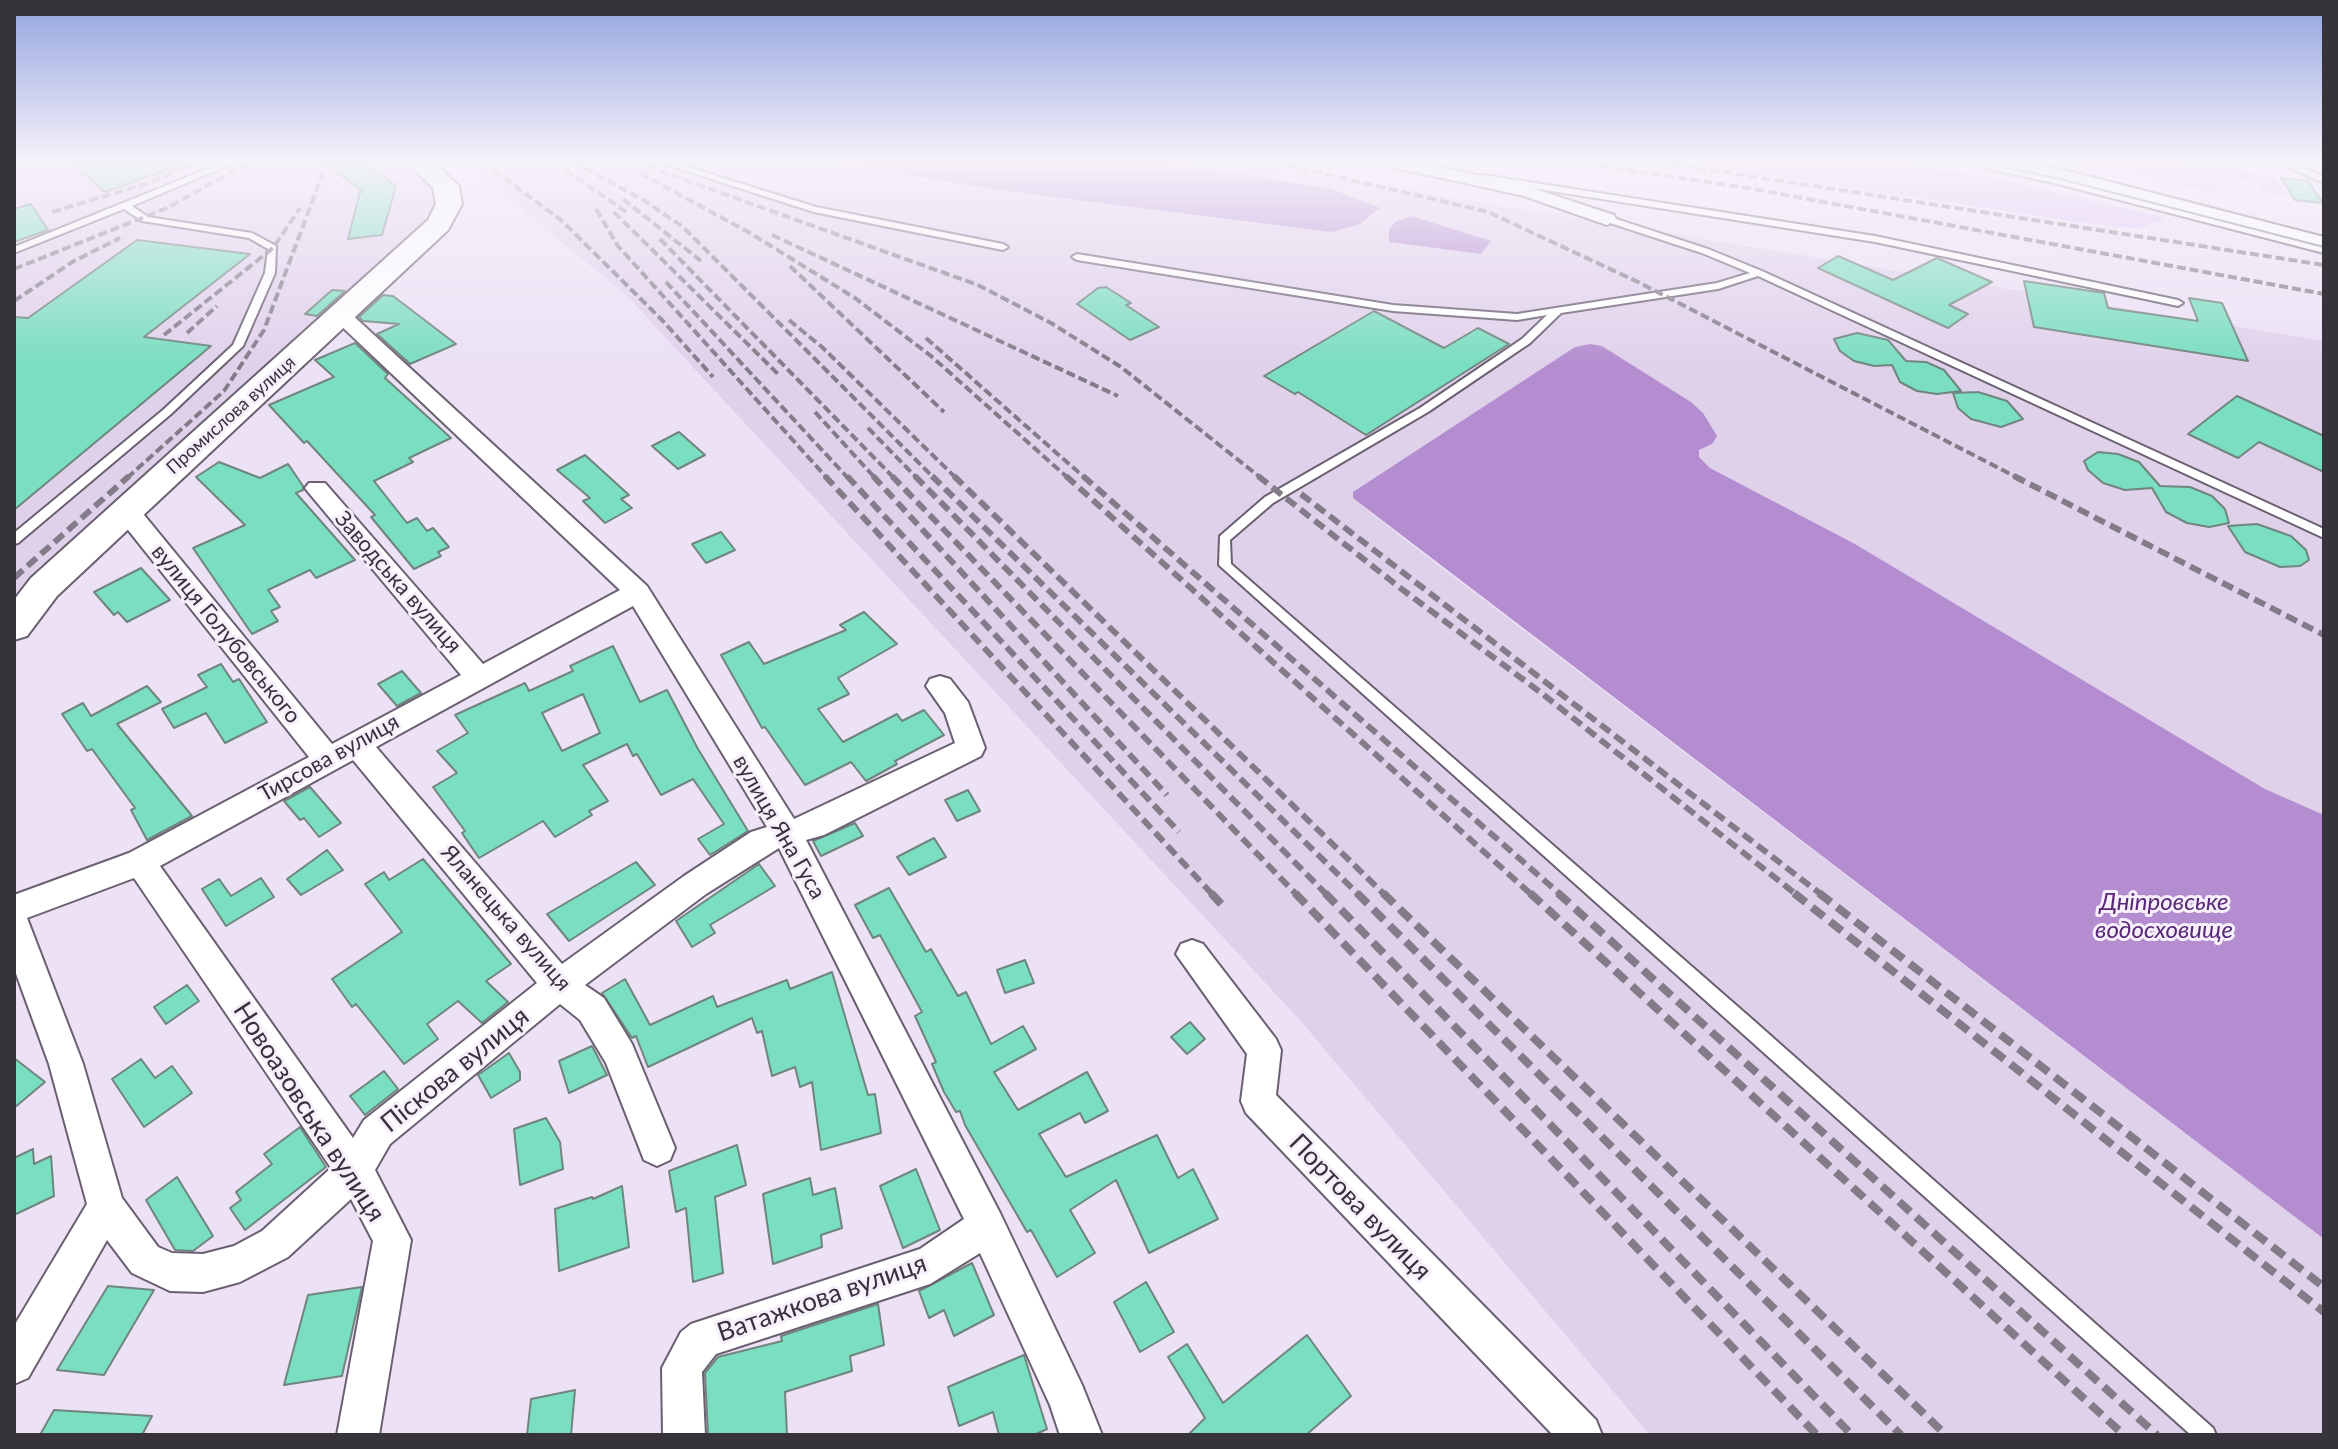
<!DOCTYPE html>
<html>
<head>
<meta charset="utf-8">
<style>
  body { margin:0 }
  #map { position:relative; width:2338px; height:1449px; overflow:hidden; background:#ece1f5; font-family:Lato,sans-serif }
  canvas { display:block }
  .frame { position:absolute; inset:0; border:16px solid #37333b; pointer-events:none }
</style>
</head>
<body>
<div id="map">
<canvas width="2338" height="1449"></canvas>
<div class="frame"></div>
</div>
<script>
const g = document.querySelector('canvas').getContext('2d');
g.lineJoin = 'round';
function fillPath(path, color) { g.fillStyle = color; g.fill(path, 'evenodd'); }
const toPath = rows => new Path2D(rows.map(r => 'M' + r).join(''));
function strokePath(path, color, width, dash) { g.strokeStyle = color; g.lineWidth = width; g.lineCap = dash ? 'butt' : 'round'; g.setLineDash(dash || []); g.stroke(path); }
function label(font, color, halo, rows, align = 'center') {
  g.font = font + ' Lato,sans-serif'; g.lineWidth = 6; g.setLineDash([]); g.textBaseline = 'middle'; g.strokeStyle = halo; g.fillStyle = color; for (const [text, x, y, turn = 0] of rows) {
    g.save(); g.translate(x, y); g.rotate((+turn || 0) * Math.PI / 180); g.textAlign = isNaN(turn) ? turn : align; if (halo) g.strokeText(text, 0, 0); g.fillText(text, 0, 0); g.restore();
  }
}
const built = toPath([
  [14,162,407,162,446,205,14,601],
  [463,162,1234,162,2324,341,2324,815,2265,789,1855,544,1710,468,1699,457,1703,413,1691,402,1602,346,1575,347,1352,494,1353,498,1396,533,2324,1239,2324,1435,1650,1435,1299,1019,624,293]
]);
const green = toPath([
  [1682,162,1891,162,1996,178,2166,218,2138,229,2071,221],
  [2068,162,2164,162,2192,167,2230,168,2275,178,2287,195,2263,192,2255,182,2232,178,2219,180,2224,187,2212,193,2147,176]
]);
const water = toPath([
  [833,162,1158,162,1328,188,1380,208,1360,224,1332,232,998,190],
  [1411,216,1491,241,1481,254,1389,242,1389,230,1395,222],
  [1590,344,1602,346,1691,402,1703,413,1717,436,1712,444,1699,450,1699,457,1710,468,1855,544,2265,789,2324,815,2324,1239,1353,498,1353,492,1575,347]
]);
const building = toPath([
  [70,162,181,162,181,165,105,192,70,162],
  [322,162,362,162,396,186,382,235,348,239,360,192,364,192,322,162],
  [2281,178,2308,181,2323,203,2295,200,2281,178],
  [31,204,48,230,14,242,14,209,31,204],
  [137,240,250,254,144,337,211,346,14,510,14,317,28,318,137,240],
  [1838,256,1893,280,1937,258,1992,282,1949,305,1968,314,1948,328,1818,268,1838,256],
  [2024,281,2104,293,2108,308,2198,321,2189,298,2222,303,2248,361,2034,327,2024,281],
  [1106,287,1131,303,1126,305,1159,327,1130,340,1077,304,1098,288,1106,287],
  [332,290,345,291,317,316,305,314,332,290],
  [383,295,393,296,456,344,410,364,377,334,399,324,363,321,359,317,383,295],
  [1374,311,1444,348,1478,328,1509,344,1366,435,1298,392,1295,394,1264,376,1374,311],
  [1857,333,1888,340,1906,361,1926,362,1944,370,1961,391,1937,394,1917,391,1900,382,1892,365,1874,366,1854,361,1840,351,1834,339,1857,333],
  [355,343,388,374,385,378,451,438,409,458,413,462,374,481,407,523,417,518,427,531,433,528,449,547,438,552,441,556,414,569,371,517,375,515,307,441,304,443,269,405,334,377,315,360,355,343],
  [1978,392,2007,401,2023,419,2001,427,1971,419,1958,408,1953,393,1978,392],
  [2237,396,2324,436,2324,472,2259,442,2238,458,2188,434,2237,396],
  [679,432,705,455,678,469,652,446,679,432],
  [2098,452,2118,454,2139,462,2160,486,2190,487,2212,496,2225,509,2229,523,2209,527,2187,523,2166,512,2152,488,2125,490,2103,483,2088,470,2084,461,2098,452],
  [585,455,629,495,621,499,632,508,605,523,583,501,590,498,557,470,585,455],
  [219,462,260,478,288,464,303,486,303,490,296,493,355,560,316,578,310,570,268,590,280,607,271,611,278,621,252,634,193,548,245,525,196,477,219,462],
  [2257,524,2291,536,2306,550,2309,560,2300,566,2280,567,2245,552,2228,526,2257,524],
  [721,532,735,550,706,563,692,544,721,532],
  [141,568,170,600,127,622,118,612,114,615,94,592,141,568],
  [864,612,897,644,838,678,849,694,818,709,843,742,897,714,902,721,924,710,944,735,895,761,897,764,866,781,851,762,805,785,765,727,762,728,721,655,749,642,764,664,846,630,840,625,864,612],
  [613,646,640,702,667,690,698,749,748,831,710,855,698,839,724,824,693,779,661,795,637,754,633,756,627,744,583,765,608,801,589,811,592,815,555,837,543,821,479,858,462,833,465,831,433,787,457,773,437,751,468,733,455,715,525,683,529,691,573,671,570,666,613,646],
  [583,694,600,733,562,751,542,713,583,694],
  [221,664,233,682,239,679,267,722,225,743,206,713,174,728,162,709,207,687,198,675,221,664],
  [402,671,421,693,397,706,378,684,402,671],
  [147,686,161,702,117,724,192,816,147,840,131,810,135,808,92,749,87,751,62,714,83,703,91,716,147,686],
  [310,787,341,823,319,837,304,818,300,820,284,801,310,787],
  [968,790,980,811,957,821,945,800,968,790],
  [855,823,863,836,821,856,813,841,855,823],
  [934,838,946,857,909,875,897,857,934,838],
  [327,850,343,870,301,895,287,879,327,850],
  [423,859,511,964,486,981,508,1002,482,1023,458,1001,427,1024,438,1039,404,1064,356,1004,352,1007,332,979,402,932,365,884,384,872,389,880,423,859],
  [636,862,655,885,569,941,547,914,636,862],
  [759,864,775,886,710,925,715,933,692,947,676,921,759,864],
  [261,878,274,897,226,926,202,889,219,879,231,896,261,878],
  [889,888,926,952,931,949,958,996,966,992,991,1044,1023,1026,1036,1049,994,1072,1018,1110,1087,1072,1108,1111,1085,1123,1080,1113,1039,1134,1066,1177,1157,1135,1178,1178,1193,1169,1218,1219,1149,1253,1116,1180,1070,1210,1095,1253,1057,1277,1031,1230,1027,1232,994,1175,965,1125,960,1111,956,1112,944,1092,932,1064,936,1062,915,1016,922,1012,880,935,873,938,855,905,889,888],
  [1025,960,1034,983,1005,993,997,970,1025,960],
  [832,972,868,1095,875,1094,881,1133,821,1150,812,1082,800,1087,795,1067,772,1076,762,1031,757,1033,752,1018,648,1067,636,1036,632,1038,602,993,625,979,650,1025,713,996,717,1007,787,980,790,989,832,972],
  [187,985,199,1001,166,1024,154,1007,187,985],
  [1190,1022,1205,1039,1187,1054,1171,1037,1190,1022],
  [592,1046,607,1075,569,1093,559,1061,592,1046],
  [509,1053,520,1072,520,1080,491,1098,478,1075,509,1053],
  [14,1058,45,1082,14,1108,14,1058],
  [141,1059,155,1078,172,1066,192,1093,144,1127,112,1079,141,1059],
  [384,1071,398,1089,365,1115,350,1096,384,1071],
  [546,1118,560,1142,563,1169,520,1185,514,1129,546,1118],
  [300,1127,326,1167,245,1230,230,1208,241,1200,236,1192,272,1164,264,1154,300,1127],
  [737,1145,746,1185,715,1197,723,1273,693,1282,686,1208,676,1212,669,1171,737,1145],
  [33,1149,34,1164,51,1156,54,1196,14,1215,14,1158,33,1149],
  [916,1169,940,1230,903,1248,880,1186,916,1169],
  [177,1177,213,1236,193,1251,175,1250,146,1200,177,1177],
  [810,1178,813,1195,835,1188,842,1228,821,1235,822,1247,773,1264,763,1194,810,1178],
  [622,1186,629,1247,559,1271,555,1209,592,1197,593,1199,622,1186],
  [972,1263,994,1315,954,1336,944,1310,929,1318,919,1291,972,1263],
  [1146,1282,1174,1332,1140,1352,1114,1302,1146,1282],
  [108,1286,154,1290,104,1375,57,1370,108,1286],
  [362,1287,342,1376,284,1385,308,1295,362,1287],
  [878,1304,884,1345,850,1356,852,1371,785,1392,787,1435,708,1435,705,1373,718,1357,782,1341,781,1336,878,1304],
  [1307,1335,1351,1396,1306,1435,1188,1435,1205,1418,1168,1357,1187,1344,1223,1403,1307,1335],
  [1024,1355,1047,1429,1034,1435,999,1435,993,1412,959,1426,948,1387,1024,1355],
  [575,1390,571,1435,527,1435,531,1399,575,1390],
  [54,1410,152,1416,142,1435,40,1435,54,1410]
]);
const lane = toPath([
  [224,162,236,162,132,206,148,217,252,233,276,246,275,273,243,346,171,414,18,543,14,544,14,533,163,410,233,345,265,273,268,249,249,238,142,221,124,209,14,253,14,247,224,162],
  [658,162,672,162,816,207,1003,244,1008,247,1003,250,814,212,658,162],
  [2277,162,2289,162,2324,177,2324,183,2277,162],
  [1484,175,1875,236,2178,300,2183,303,2178,306,1875,242,1481,180,1481,176,1484,175],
  [1607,216,1708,249,1762,271,2324,529,2324,538,1758,276,1718,289,1561,313,1530,343,1428,412,1273,503,1230,540,1231,564,1753,1020,2213,1428,2216,1435,2191,1435,1219,565,1220,536,1265,497,1420,408,1522,339,1547,315,1517,320,1393,311,1077,260,1072,257,1077,254,1393,305,1517,314,1717,283,1750,273,1702,253,1604,221,1604,217,1607,216]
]);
const street = toPath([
  [1383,162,1418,162,1529,187,1614,215,1616,219,1607,225,1524,196,1392,167,1383,162],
  [342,310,349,312,647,586,794,819,955,743,945,713,926,686,930,679,940,676,950,679,968,702,985,748,981,756,824,835,806,840,1000,1213,1082,1385,1102,1435,1060,1435,1050,1405,980,1253,930,1284,716,1354,702,1372,705,1435,663,1435,662,1368,681,1332,691,1324,920,1249,964,1219,779,848,706,894,585,985,604,998,632,1044,675,1148,670,1160,657,1166,644,1160,606,1063,580,1020,560,1004,390,1144,375,1170,411,1240,379,1435,337,1435,373,1241,351,1199,288,1257,240,1282,203,1292,170,1291,132,1273,107,1240,28,1378,14,1384,14,1326,87,1204,49,1064,14,968,14,895,129,853,309,757,117,516,114,510,117,504,135,504,332,744,461,675,309,493,305,488,309,483,325,483,483,664,620,590,335,320,332,316,335,312,342,310],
  [633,606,767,827,751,832,684,876,562,964,376,747,633,606],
  [353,760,537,983,364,1120,353,1138,160,866,353,760],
  [134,878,331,1168,262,1231,234,1246,203,1254,172,1253,158,1247,122,1198,83,1064,27,918,134,878],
  [1192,940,1203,944,1276,1039,1281,1050,1276,1095,1596,1420,1602,1435,1553,1435,1246,1113,1241,1101,1247,1054,1176,954,1181,944,1192,940]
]);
const secondary = toPath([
  [407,162,434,162,459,186,462,204,448,230,57,596,27,636,14,640,14,600,31,578,428,220,436,204,433,188,407,162],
  [1977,162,2026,162,2060,169,2324,237,2324,253,2058,184,1980,167,1977,162]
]);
const tram = toPath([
  [1977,162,2060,179,2324,247]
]);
const railFar2 = toPath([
  [483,162,561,220,663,321,713,377],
  [555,162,629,214],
  [573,162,645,201,683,227,934,478],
  [635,162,978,285,1051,323,1121,367,1261,478],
  [1275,162,1488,212,1638,282,2018,478],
  [1575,162,1748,188,2324,294],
  [1659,162,2324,265],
  [640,173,750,233,855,298,931,356,1068,478],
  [623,199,701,261],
  [596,209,618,246,827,478],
  [52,212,142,185,200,162],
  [614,212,779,375],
  [772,235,1118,396],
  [660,239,894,478],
  [790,266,944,412],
  [14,269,167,208,249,162],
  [666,282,848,478],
  [14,301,74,261,120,238],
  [789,320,822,347,956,478],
  [187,333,217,306],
  [164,335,273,248,300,208],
  [926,338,1085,478],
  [815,412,875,478],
  [868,428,917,478],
  [127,478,224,391,264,330,327,162]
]);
const railFar1 = toPath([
  [825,476,1213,895],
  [847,476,1179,832],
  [873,476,1167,795],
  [892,476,1297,895],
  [915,476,1327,895],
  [932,476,1359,895],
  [954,476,1385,895],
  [1066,476,1532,895],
  [1083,476,1561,895],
  [1258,476,1399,587,1540,692,1797,895],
  [2014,476,2324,635],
  [1301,494,1822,895],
  [14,578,129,476]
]);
const rail = toPath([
  [1211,893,1224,907],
  [1295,893,1817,1435],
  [1325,893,1852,1435],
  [1357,893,1901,1435],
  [1383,893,1946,1435],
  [1530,893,2124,1435],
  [1558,893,2157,1435],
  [1794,893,2324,1312],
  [1819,893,2324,1287]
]);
const farStreetnames = [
  ["Промислова вулиця",231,415,-42]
];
const streetNames = [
  ["Заводська вулиця",398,582,49],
  ["вулиця Голубовського",226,634,51],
  ["Тирсова вулиця",329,758,-29],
  ["вулиця Яна Гуса",779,827,60],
  ["Яланецька вулиця",506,918,49]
];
const waterNames = [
  ["Дніпровське",2164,902],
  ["водосховище",2164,930]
];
const nearStreetnames = [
  ["Піскова вулиця",455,1070,-39],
  ["Новоазовська вулиця",309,1112,57],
  ["Портова вулиця",1360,1207,46],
  ["Ватажкова вулиця",822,1298,-19]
];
fillPath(built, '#e0d1eb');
fillPath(green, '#dfc2f4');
fillPath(water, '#b48dd0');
fillPath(building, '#7adec0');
strokePath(building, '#6f857e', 2);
strokePath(lane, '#6a6071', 4);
strokePath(street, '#6a6071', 4);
strokePath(secondary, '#6a6071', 4);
fillPath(lane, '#fff');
fillPath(street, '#fff');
fillPath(secondary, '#fff');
strokePath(tram, '#827b88', 2);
strokePath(railFar2, '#827b88', 4, [9, 4]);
strokePath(railFar1, '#827b88', 6, [12, 6]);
strokePath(rail, '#827b88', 8, [15, 8]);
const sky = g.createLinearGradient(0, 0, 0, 365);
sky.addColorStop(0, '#93a4de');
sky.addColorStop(0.44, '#f6f2fa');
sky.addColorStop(1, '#f6f2fa00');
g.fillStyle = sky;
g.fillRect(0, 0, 2338, 365);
label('18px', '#37333b', '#f7f0fc', farStreetnames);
label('22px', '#37333b', '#f7f0fc', streetNames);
label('italic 24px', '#592777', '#f7f0fc', waterNames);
label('26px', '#37333b', '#f7f0fc', nearStreetnames);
</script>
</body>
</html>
